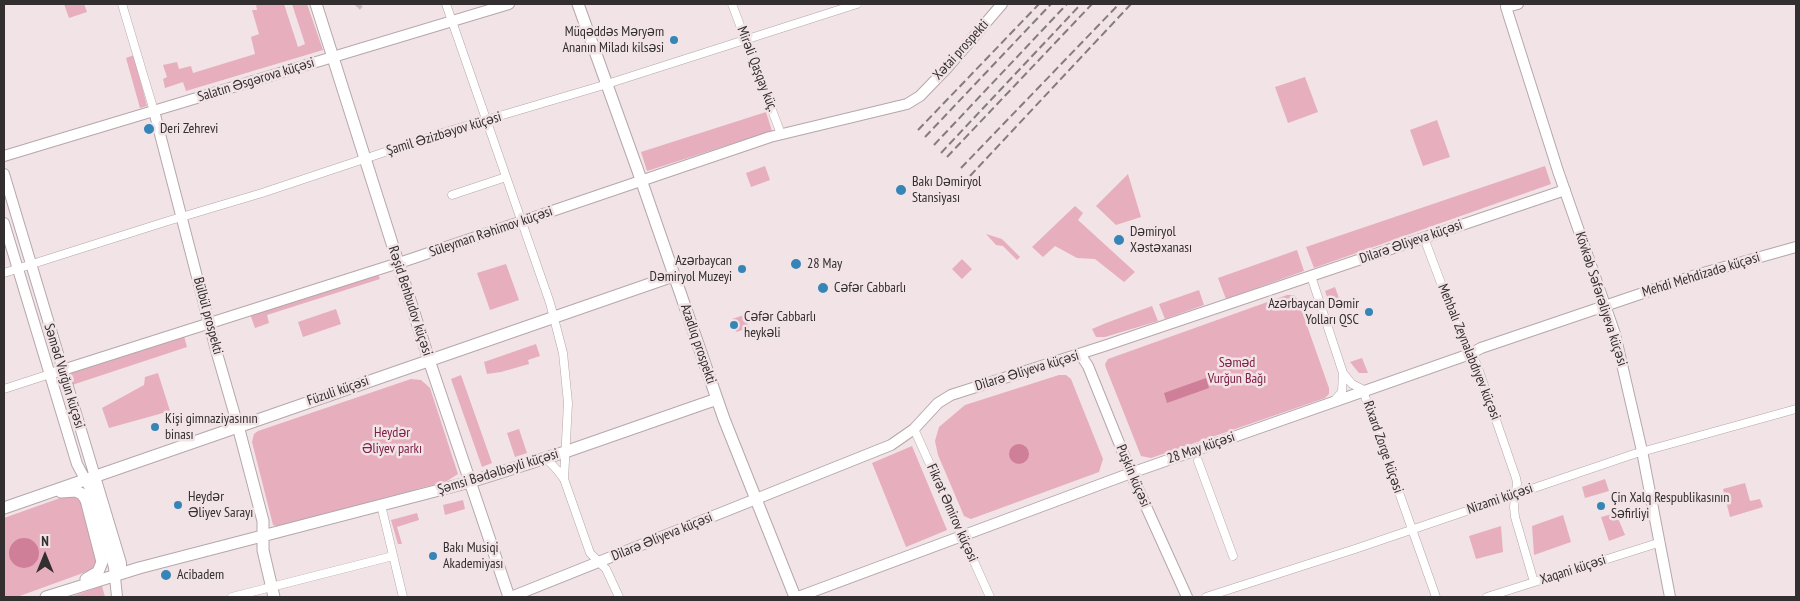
<!DOCTYPE html>
<html>
<head>
<meta charset="utf-8">
<style>
  body { margin:0 }
  #map { position:relative; width:1800px; height:601px; overflow:hidden; background:#f1e3e6; font-family:"PT Sans Narrow",sans-serif }
  canvas { display:block }
  .frame { position:absolute; inset:0; border:5px solid #332e2f; pointer-events:none }
  .north { position:absolute; left:20px; top:531px; width:50px; height:50px; -webkit-text-stroke:4px #f1e3e6; paint-order:stroke; rotate:0deg; font-size:14px; font-weight:700; line-height:20px; text-align:center; color:#332e2f }
  .north::after { content:''; display:block; margin:auto; width:18px; height:22px; background:#332e2f; clip-path:polygon(50% 0,100% 100%,50% 72%,0 100%) }
</style>
</head>
<body>
<div id="map">
<canvas width="1800" height="601"></canvas>
<div class="frame"></div>
<div class="north">N</div>
</div>
<script>
const g = document.querySelector('canvas').getContext('2d');
g.lineJoin = 'round';
function fillPath(path, color) { g.fillStyle = color; g.fill(path, 'evenodd'); }
const toPath = rows => new Path2D(rows.map(r => 'M' + r).join(''));
function strokePath(path, color, width, dash) { g.strokeStyle = color; g.lineWidth = width; g.lineCap = dash ? 'butt' : 'round'; g.setLineDash(dash || []); g.stroke(path); }
function label(font, color, halo, rows, align = 'center') {
  g.font = font + ' "PT Sans Narrow",sans-serif'; g.lineWidth = 5; g.setLineDash([]); g.textBaseline = 'middle'; g.strokeStyle = halo; g.fillStyle = color; for (const [text, x, y, turn = 0] of rows) {
    g.save(); g.translate(x, y); g.rotate((+turn || 0) * Math.PI / 180); g.textAlign = isNaN(turn) ? turn : align; if (halo) g.strokeText(text, 0, 0); g.fillText(text, 0, 0); g.restore();
  }
}
const green = toPath([
  [64,4,84,4,87,12,69,18],
  [256,4,284,4,298,47,305,44,292,4,307,4,323,50,186,91,183,82,165,88,163,79,167,77,163,65,177,62,179,69,191,66,193,73,255,54,251,37,259,34,252,10,257,10],
  [134,55,147,106,140,108,126,58],
  [1305,77,1318,112,1288,123,1275,87],
  [766,112,772,131,647,171,641,152],
  [1437,120,1450,157,1423,166,1410,130],
  [765,166,770,180,751,187,746,173],
  [1545,166,1551,184,1314,268,1306,247],
  [1128,174,1141,217,1116,225,1096,206],
  [1075,206,1083,213,1078,220,1135,272,1124,282,1095,259,1077,258,1055,246,1043,257,1032,247],
  [986,234,1002,239,1020,257,1017,260,1003,246,996,245],
  [1297,250,1304,271,1226,299,1218,278],
  [962,259,972,269,962,279,952,269],
  [506,264,519,300,490,310,477,273],
  [378,274,380,279,267,315,269,323,255,328,250,314],
  [1335,287,1340,301,1330,305,1325,291],
  [1199,290,1204,305,1165,319,1159,304],
  [1287,295,1294,295,1298,300,1329,388,1329,394,1325,398,1151,458,1141,456,1106,368,1105,364,1108,359],
  [1152,306,1158,321,1105,337,1096,337,1092,329,1106,323],
  [336,309,341,324,303,337,298,322],
  [744,315,749,328,736,332,735,329,738,327,736,322,733,322,732,319],
  [184,336,187,347,72,385,68,373],
  [536,344,540,356,528,360,529,364,501,372,487,374,484,362],
  [1362,358,1368,373,1359,373,1350,362],
  [158,373,170,411,109,428,102,408,144,385,145,377],
  [461,375,492,463,482,467,451,379],
  [1059,375,1066,375,1071,379,1103,459,1099,472,971,519,964,516,938,455,935,441,939,427,965,405],
  [411,379,421,380,430,388,458,474,447,481,279,527,273,525,252,442,254,434,258,431],
  [519,429,527,453,515,457,507,433],
  [912,446,947,530,906,547,872,463],
  [1605,479,1609,491,1585,498,1582,487],
  [1745,483,1750,501,1760,499,1763,507,1730,517,1723,489],
  [75,495,80,499,96,560,96,564,94,569,17,597,4,597,4,518,63,497],
  [463,500,465,509,445,515,443,505],
  [417,513,419,520,397,527,402,544,398,544,391,520],
  [1616,513,1625,535,1609,541,1601,517],
  [1563,515,1571,542,1534,555,1532,526],
  [1501,526,1503,552,1476,559,1469,536],
  [102,586,105,597,70,597]
]);
const water = toPath([
  [1206,378,1209,388,1167,403,1164,393],
  '1009 454a10 10 0 1 1 20 0a10 10 0 1 1-20 0Z',
  '9 553a15 15 0 1 1 30 0a15 15 0 1 1-30 0Z'
]);
const streetTunnel = toPath([
  [357,7,360,4]
]);
const street = toPath([
  [122,4,154,111],
  [446,4,550,303,556,326,563,353,568,403,564,479],
  [732,4,781,134],
  [452,195,506,177],
  [1424,238,1462,339,1477,365,1516,478,1517,483,1514,507,1515,517,1534,582],
  [4,273,168,221,262,193,442,133,604,85,857,4],
  [1311,276,1343,373,1352,384,1362,389,1366,399,1436,597],
  [4,389,50,374],
  [1334,401,1342,392,1343,373],
  [914,429,990,597],
  [546,458,558,471,564,479,590,553,606,569,619,597],
  [1198,461,1233,556],
  [381,505,403,597],
  [232,597,393,556],
  [1206,597,1355,549,1634,454,1796,409],
  [1487,597,1658,543]
]);
const secondary = toPath([
  [1518,4,1506,7,1558,171,1615,334,1642,451,1670,597],
  [154,111,216,350,238,426],
  [4,156,509,4],
  [4,174,121,563,121,570,115,575],
  [4,223,77,464,93,494,114,567,117,597],
  [1080,354,1088,366,1134,480,1187,597],
  [50,374,408,260,770,137,907,104,920,96,947,68,1002,4],
  [511,597,891,445,914,429,938,403,951,395,1104,346,1565,190],
  [798,597,1131,473,1470,354,1481,348,1696,275,1796,247]
]);
const primary = toPath([
  [316,4,429,360,509,597],
  [578,4,638,171,724,419,795,597],
  [238,426,263,521,263,550,274,597],
  [61,492,76,491,82,494,86,500,102,562,98,572,86,579],
  [4,508,673,276],
  [46,597,139,568,470,482,565,452,717,399]
]);
const rail = toPath([
  [918,130,1039,4],
  [925,137,1051,4],
  [934,145,1067,4],
  [941,153,1081,4],
  [947,157,1092,4],
  [961,168,1119,4],
  [970,176,1131,4]
]);
const markers = [
  [674,40,5,"#3685b7"],
  [149,129,6,"#3685b7"],
  [901,190,6,"#3685b7"],
  [1119,240,6,"#3685b7"],
  [796,264,6,"#3685b7"],
  [742,269,5,"#3685b7"],
  [823,288,6,"#3685b7"],
  [1369,312,5,"#3685b7"],
  [734,325,5,"#3685b7"],
  [155,427,5,"#3685b7"],
  [178,505,5,"#3685b7"],
  [1601,506,5,"#3685b7"],
  [433,556,5,"#3685b7"],
  [166,575,6,"#3685b7"]
];
const poiNames = [
  ["Müqəddəs Məryəm",664,32,"right"],
  ["Ananın Miladı kilsəsi",664,48,"right"],
  ["Deri Zehrevi",160,129],
  ["Bakı Dəmiryol",912,182],
  ["Stansiyası",912,198],
  ["Dəmiryol",1130,232],
  ["Xəstəxanası",1130,248],
  ["Azərbaycan",732,261,"right"],
  ["Dəmiryol Muzeyi",732,277,"right"],
  ["28 May",807,264],
  ["Cəfər Cabbarlı",834,288],
  ["Azərbaycan Dəmir",1359,304,"right"],
  ["Yolları QSC",1359,320,"right"],
  ["Cəfər Cabbarlı",744,317],
  ["heykəli",744,333],
  ["Kişi gimnaziyasının",165,419],
  ["binası",165,435],
  ["Heydər",188,497],
  ["Əliyev Sarayı",188,513],
  ["Çin Xalq Respublikasının",1611,498],
  ["Səfirliyi",1611,514],
  ["Bakı Musiqi",443,548],
  ["Akademiyası",443,564],
  ["Acibadem",177,575]
];
const streetNames = [
  ["Xətai prospekti",961,50,-48],
  ["Mirəli Qaşqay küç.",757,69,69],
  ["Salatın Əsgərova küçəsi",256,80,-17],
  ["Şamil Əzizbəyov küçəsi",444,134,-17],
  ["Süleyman Rəhimov küçəsi",491,232,-19],
  ["Dilarə Əliyeva küçəsi",1411,242,-19],
  ["Mehdi Mehdizadə küçəsi",1701,275,-17],
  ["Kövkəb Səfərəliyeva küçəsi",1601,299,72],
  ["Rəşid Behbudov küçəsi",410,301,72],
  ["Bülbül prospekti",208,316,75],
  ["Azadlıq prospekti",698,344,71],
  ["Mehbalı Zeynalabdıyev küçəsi",1469,352,68],
  ["Dilarə Əliyeva küçəsi",1027,371,-17],
  ["Səməd Vurğun küçəsi",64,376,73],
  ["Füzuli küçəsi",338,391,-19],
  ["Rixard Zorge küçəsi",1383,447,71],
  ["28 May küçəsi",1201,448,-19],
  ["Şəmsi Bədəlbəyli küçəsi",498,472,-17],
  ["Puşkin küçəsi",1133,476,67],
  ["Nizami küçəsi",1500,499,-19],
  ["Fikrət Əmirov küçəsi",952,513,66],
  ["Dilarə Əliyeva küçəsi",662,537,-22],
  ["Xaqani küçəsi",1573,570,-18]
];
const parkNames = [
  ["Səməd",1237,363],
  ["Vurğun Bağı",1237,379],
  ["Heydər",392,433],
  ["Əliyev parkı",392,449]
];
fillPath(green, '#e7aebe');
fillPath(water, '#cf8098');
strokePath(streetTunnel, '#cbbfc1', 8, [8, 4]);
strokePath(street, '#b5a7ab', 9);
strokePath(secondary, '#b5a7ab', 12);
strokePath(primary, '#b5a7ab', 13);
strokePath(street, '#fff', 8);
strokePath(secondary, '#fff', 10);
strokePath(primary, '#fff', 11);
strokePath(rail, '#857c7e', 2, [8, 4]);
for (const [x, y, r, color] of markers) { const dot = new Path2D(); dot.arc(x, y, r, 0, 2 * Math.PI); g.fillStyle = color; g.fill(dot); strokePath(dot, '#f1e3e6', 2); }
label('14px', '#332e2f', '#f1e3e6', poiNames, 'left');
label('14px', '#332e2f', '#f1e3e6', streetNames);
label('14px', '#7f2146', '#f1e3e6', parkNames);
</script>
</body>
</html>
